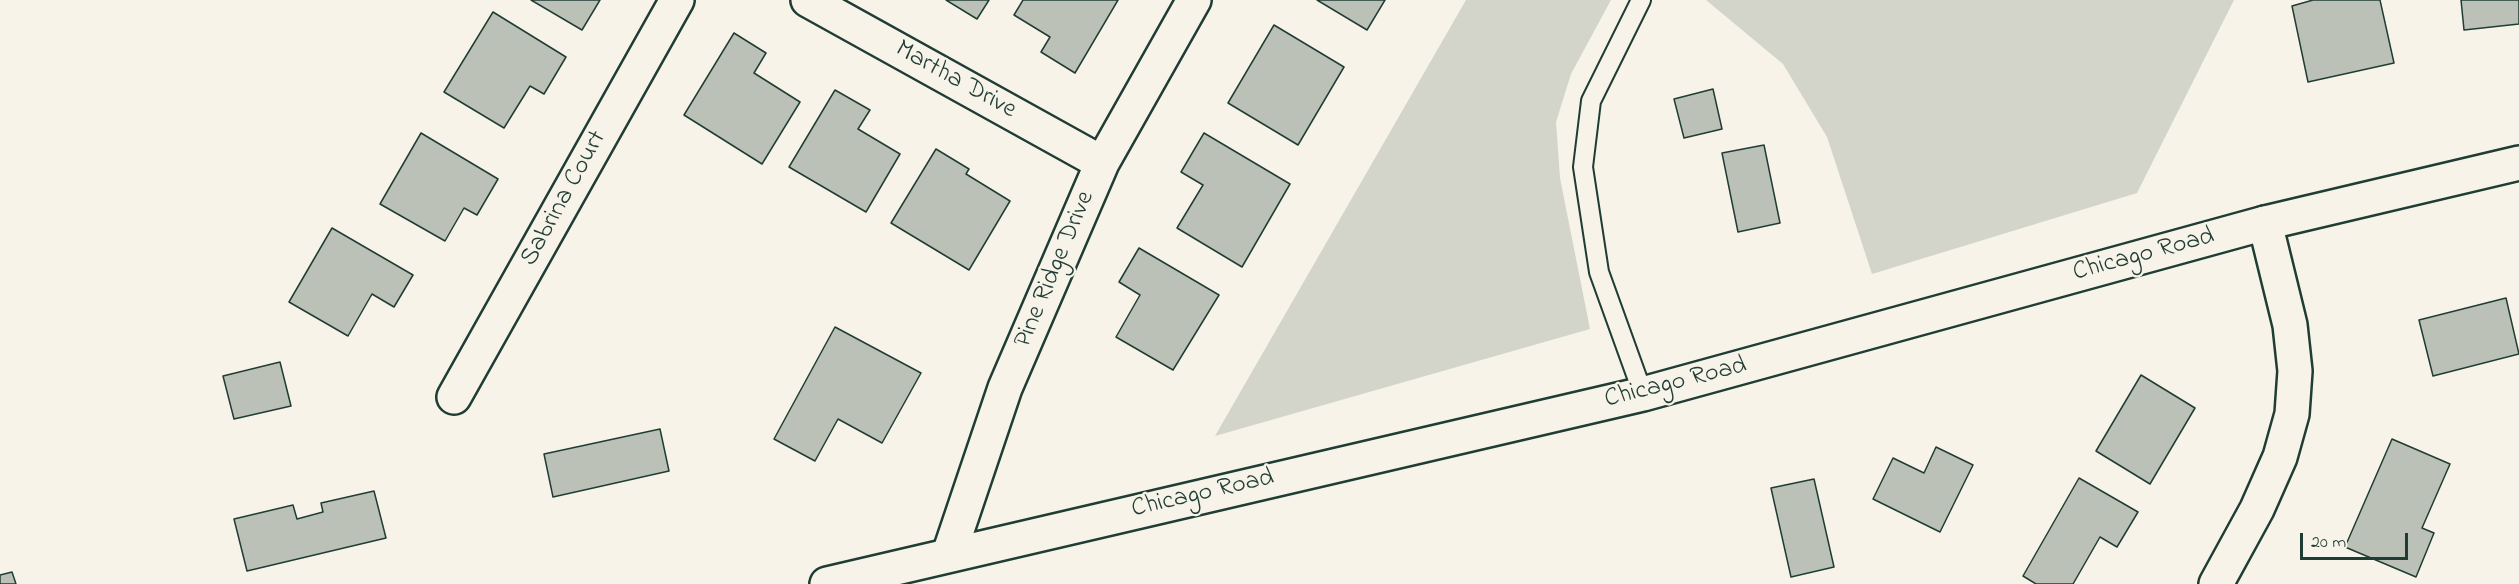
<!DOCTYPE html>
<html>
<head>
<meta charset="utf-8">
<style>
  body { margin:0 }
  #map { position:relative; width:2519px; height:584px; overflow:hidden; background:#f7f3e8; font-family:"Indie Flower",sans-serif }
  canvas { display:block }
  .scale { position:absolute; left:2300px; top:533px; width:108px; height:27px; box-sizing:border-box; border:3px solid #1f3d34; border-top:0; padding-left:8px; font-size:18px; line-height:21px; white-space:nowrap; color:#1f3d34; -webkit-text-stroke:4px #f7f3e8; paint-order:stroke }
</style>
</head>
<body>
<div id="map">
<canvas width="2519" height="584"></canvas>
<div class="scale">20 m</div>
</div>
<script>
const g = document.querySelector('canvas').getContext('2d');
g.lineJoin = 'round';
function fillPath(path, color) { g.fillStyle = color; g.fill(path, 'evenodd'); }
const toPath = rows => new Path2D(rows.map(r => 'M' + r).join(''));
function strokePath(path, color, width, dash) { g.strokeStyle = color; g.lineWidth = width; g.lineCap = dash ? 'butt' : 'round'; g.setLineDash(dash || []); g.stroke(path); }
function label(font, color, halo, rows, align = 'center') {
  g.font = font + ' "Indie Flower",sans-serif'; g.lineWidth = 4.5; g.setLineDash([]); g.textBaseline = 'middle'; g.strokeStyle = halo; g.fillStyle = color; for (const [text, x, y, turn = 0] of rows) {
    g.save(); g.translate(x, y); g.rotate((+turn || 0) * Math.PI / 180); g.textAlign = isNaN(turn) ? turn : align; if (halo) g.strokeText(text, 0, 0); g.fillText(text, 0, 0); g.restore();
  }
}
const green = toPath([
  [1466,0,1611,0,1571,74,1556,122,1560,178,1590,329,1215,436],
  [1706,0,2234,0,2137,193,1872,274,1827,137,1783,64]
]);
const building = toPath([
  [531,0,600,0,582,30,531,0],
  [946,0,989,0,977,19,946,0],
  [1023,0,1118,0,1075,73,1041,52,1050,37,1014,15,1023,0],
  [1317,0,1385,0,1367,30,1317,0],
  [2313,0,2380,0,2394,63,2308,82,2292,6,2313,0],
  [2461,0,2519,0,2519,24,2464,30,2461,0],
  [493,12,566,57,544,94,530,86,504,128,444,92,493,12],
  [1274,25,1344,67,1298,145,1228,103,1274,25],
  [734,33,766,53,754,73,800,102,762,164,684,115,734,33],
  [1713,89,1722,129,1684,138,1674,99,1713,89],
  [835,90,870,110,858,129,900,154,866,212,789,167,835,90],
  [421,133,498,179,477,215,464,208,445,241,380,204,421,133],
  [1204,133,1290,184,1242,267,1177,228,1203,185,1181,172,1204,133],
  [1764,145,1780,223,1738,232,1722,153,1764,145],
  [936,149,969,169,966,174,1010,201,969,270,891,223,936,149],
  [332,228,413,275,394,307,372,294,348,336,289,302,332,228],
  [1139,248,1219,295,1173,370,1116,337,1140,295,1119,282,1139,248],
  [2506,298,2519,354,2433,376,2419,320,2506,298],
  [835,327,921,373,882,443,838,419,815,461,774,439,835,327],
  [280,362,291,406,234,419,223,376,280,362],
  [2141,375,2195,408,2150,484,2096,451,2141,375],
  [660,429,669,471,553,497,544,454,660,429],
  [2392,439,2450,464,2422,528,2434,533,2416,577,2345,547,2392,439],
  [1936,447,1973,465,1940,532,1873,499,1893,458,1924,473,1936,447],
  [2079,478,2138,512,2117,547,2100,537,2073,584,2036,584,2023,576,2079,478],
  [1814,479,1834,567,1791,577,1771,488,1814,479],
  [374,491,386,538,247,571,234,519,293,505,297,519,323,512,321,503,374,491],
  [12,572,16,584,0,584,0,575,12,572]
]);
const service = toPath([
  [1641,0,1591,101,1583,167,1599,272,1643,394]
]);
const minor = toPath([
  [808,0,1102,163],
  [454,397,677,0],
  [949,554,1005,388,1102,163,1194,0],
  [2216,584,2257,509,2280,457,2292,414,2295,371,2290,325,2265,223]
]);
const tertiary = toPath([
  [827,584,1643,394,2265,223,2519,163]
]);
const streetNames = [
  ["Martha Drive",955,81,29],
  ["Sabrina Court",565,199,-61],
  ["Chicago Road",2144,256,-15],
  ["Pine Ridge Drive",1056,270,-67],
  ["Chicago Road",1676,384,-14],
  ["Chicago Road",1203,495,-13]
];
fillPath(green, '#d3d5ca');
fillPath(building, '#bbc1b6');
strokePath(building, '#1f3d34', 1.5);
strokePath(service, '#1f3d34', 22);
strokePath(minor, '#1f3d34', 38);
strokePath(tertiary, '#1f3d34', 38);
strokePath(service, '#f7f3e8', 18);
strokePath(minor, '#f7f3e8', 33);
strokePath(tertiary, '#f7f3e8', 33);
label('26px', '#1f3d34', '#f7f3e8', streetNames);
</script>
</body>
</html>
